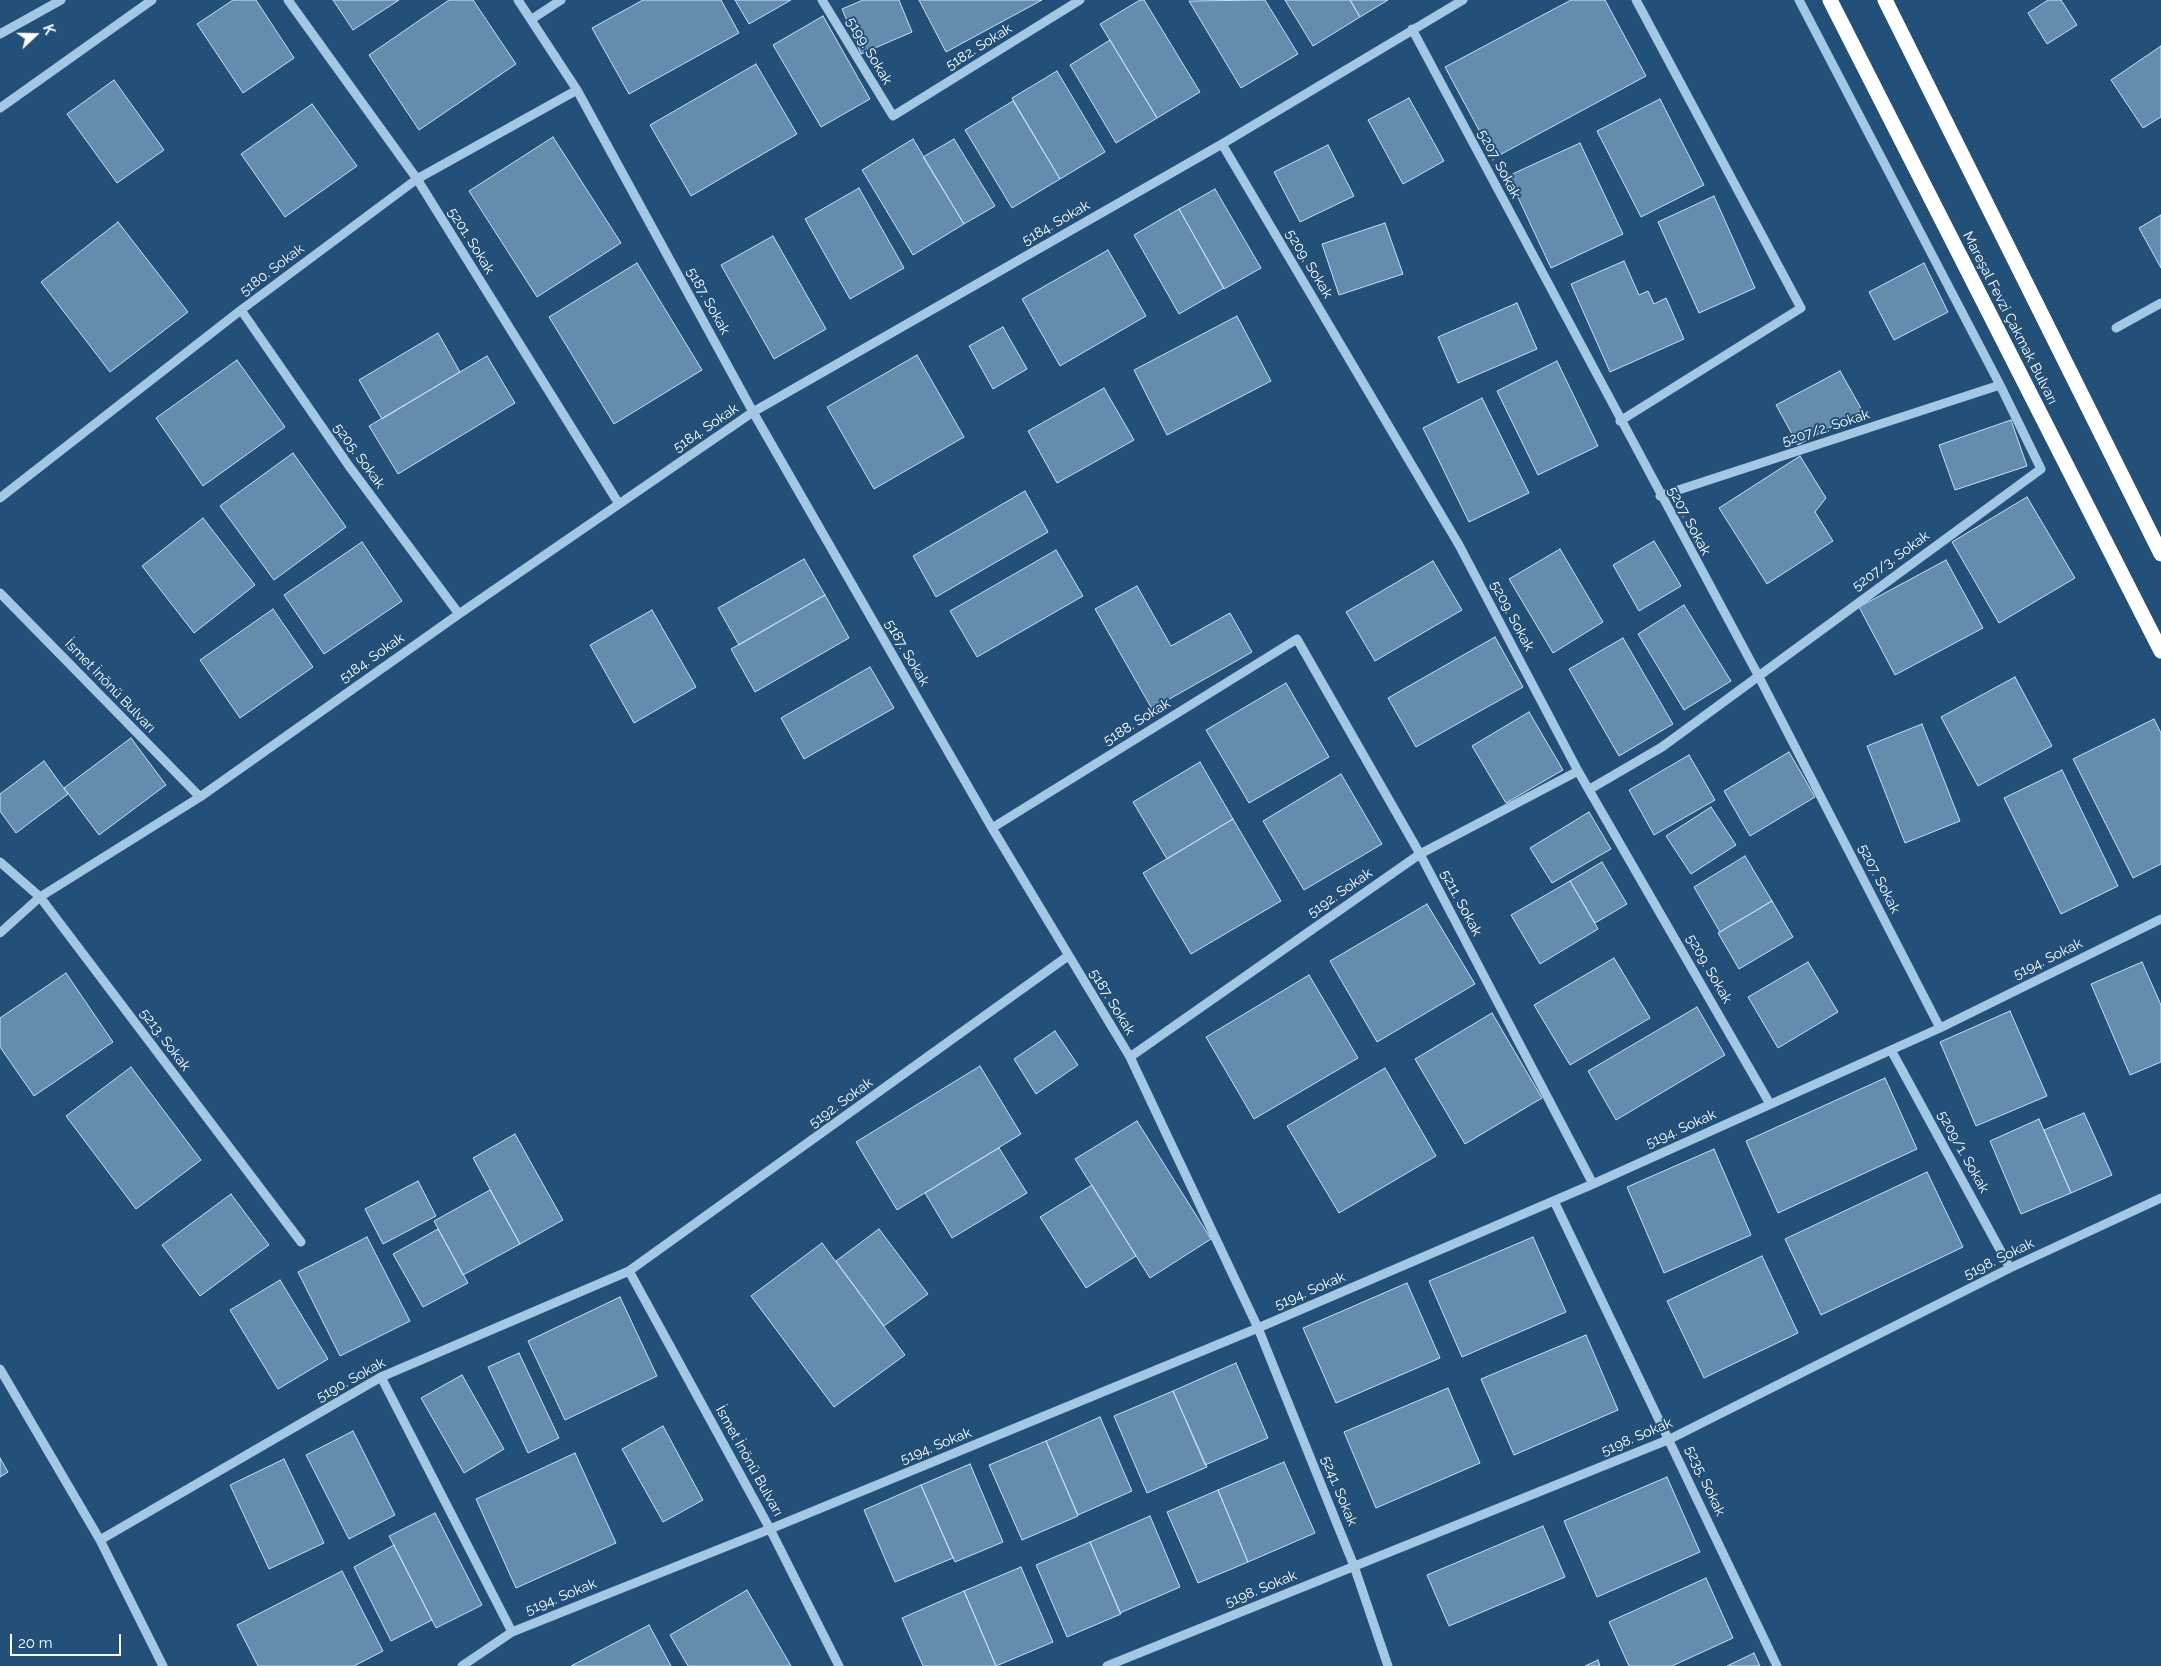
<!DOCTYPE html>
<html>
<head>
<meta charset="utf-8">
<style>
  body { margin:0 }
  #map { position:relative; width:2161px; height:1666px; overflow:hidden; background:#225079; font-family:Raleway,sans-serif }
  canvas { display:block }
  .north { position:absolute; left:10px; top:10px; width:50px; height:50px; -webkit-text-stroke:4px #225079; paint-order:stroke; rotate:69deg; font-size:14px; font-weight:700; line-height:20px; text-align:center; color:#fff }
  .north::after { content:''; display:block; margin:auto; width:18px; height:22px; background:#fff; clip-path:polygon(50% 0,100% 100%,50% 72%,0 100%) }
  .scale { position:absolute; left:10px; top:1634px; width:111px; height:22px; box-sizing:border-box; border:2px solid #fff; border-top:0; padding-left:6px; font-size:15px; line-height:18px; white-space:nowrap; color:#fff; -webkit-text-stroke:4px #225079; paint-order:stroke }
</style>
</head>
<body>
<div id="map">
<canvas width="2161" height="1666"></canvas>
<div class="north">K</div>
<div class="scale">20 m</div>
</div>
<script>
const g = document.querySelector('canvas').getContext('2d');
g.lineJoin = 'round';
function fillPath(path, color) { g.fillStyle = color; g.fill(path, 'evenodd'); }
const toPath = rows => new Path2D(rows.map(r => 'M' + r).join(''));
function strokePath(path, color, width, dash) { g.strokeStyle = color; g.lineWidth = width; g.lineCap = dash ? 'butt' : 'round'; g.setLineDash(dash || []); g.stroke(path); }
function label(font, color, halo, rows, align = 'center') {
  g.font = font + ' Raleway,sans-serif'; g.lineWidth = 4; g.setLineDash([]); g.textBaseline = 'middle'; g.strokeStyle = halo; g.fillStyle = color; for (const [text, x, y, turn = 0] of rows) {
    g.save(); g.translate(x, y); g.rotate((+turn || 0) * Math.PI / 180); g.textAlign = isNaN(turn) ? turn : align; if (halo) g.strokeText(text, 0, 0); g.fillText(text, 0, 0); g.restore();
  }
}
const building = toPath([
  [233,0,256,0,294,58,243,93,197,24,233,0],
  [333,0,399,0,353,30,333,0],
  [449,0,473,0,516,64,419,130,369,55,449,0],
  [643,0,721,0,739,33,629,94,592,28,643,0],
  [735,0,791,0,749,24,735,0],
  [863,0,899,0,912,32,861,54,842,9,863,0],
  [919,0,1042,0,946,52,919,0],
  [1140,0,1144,0,1200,92,1157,118,1100,24,1140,0],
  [1265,0,1298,54,1241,88,1189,1,1265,0],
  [1285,0,1350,0,1360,17,1313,46,1285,0],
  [1350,0,1388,0,1360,17,1350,0],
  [1571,0,1605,0,1646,76,1494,158,1445,67,1571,0],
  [2048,0,2061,0,2077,25,2047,44,2028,13,2048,0],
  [823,16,870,99,821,127,773,45,823,16],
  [1110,40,1157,118,1116,143,1070,65,1110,40],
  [2161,46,2161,117,2143,128,2111,80,2161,46],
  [756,64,797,134,691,196,650,125,756,64],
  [1057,71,1105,152,1060,179,1012,98,1057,71],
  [114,80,164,150,117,183,67,114,114,80],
  [1409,98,1444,161,1403,184,1368,120,1409,98],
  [1660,99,1704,185,1641,217,1597,131,1660,99],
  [1013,101,1060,179,1012,208,965,130,1013,101],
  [312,104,357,166,285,217,241,154,312,104],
  [553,137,621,243,537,297,469,191,553,137],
  [913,139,964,224,913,255,862,170,913,139],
  [954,139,995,206,964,224,923,157,954,139],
  [1580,143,1623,234,1551,268,1508,176,1580,143],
  [1328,145,1354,196,1300,222,1274,172,1328,145],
  [859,188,904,268,850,299,805,219,859,188],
  [1215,189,1261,268,1224,289,1179,209,1215,189],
  [1714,196,1755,288,1699,313,1658,222,1714,196],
  [1179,209,1224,288,1179,314,1134,235,1179,209],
  [2161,215,2161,268,2139,228,2161,215],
  [118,222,188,312,110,372,41,282,118,222],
  [1385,223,1403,274,1339,295,1322,244,1385,223],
  [773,236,826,329,774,359,721,265,773,236],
  [1108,250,1146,316,1060,366,1022,299,1108,250],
  [1624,261,1639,295,1648,291,1654,304,1666,298,1684,339,1610,372,1571,284,1624,261],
  [637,263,702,370,614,424,549,317,637,263],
  [1924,263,1948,312,1894,340,1869,292,1924,263],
  [1517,303,1537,349,1458,383,1438,337,1517,303],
  [1237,316,1271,381,1167,435,1134,370,1237,316],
  [1003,327,1027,369,993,389,969,346,1003,327],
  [438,333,460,372,382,419,359,380,438,333],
  [917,355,964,437,874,489,827,407,917,355],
  [487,356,515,403,398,474,369,426,487,356],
  [237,360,285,427,203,486,156,418,237,360],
  [1557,361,1598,446,1538,475,1497,391,1557,361],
  [1840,371,1862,410,1798,445,1776,405,1840,371],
  [1104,388,1134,440,1057,483,1028,431,1104,388],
  [1482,398,1529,493,1469,522,1423,428,1482,398],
  [2011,420,2027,466,1955,490,1939,445,2011,420],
  [293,453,346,527,274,580,220,506,293,453],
  [1800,456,1826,498,1815,512,1833,541,1767,584,1719,508,1800,456],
  [1025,491,1048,532,936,597,913,556,1025,491],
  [2027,497,2075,578,1999,623,1952,542,2027,497],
  [203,518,255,585,194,633,142,566,203,518],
  [1654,541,1681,586,1639,611,1613,565,1654,541],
  [362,542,402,601,324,654,284,595,362,542],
  [1560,549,1603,622,1553,653,1509,579,1560,549],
  [1056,550,1083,596,977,657,950,611,1056,550],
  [804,559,825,595,739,645,718,608,804,559],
  [1946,560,1983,628,1895,675,1859,607,1946,560],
  [1433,561,1462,610,1375,661,1346,612,1433,561],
  [1137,586,1171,646,1230,613,1252,652,1152,709,1095,609,1137,586],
  [825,595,849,638,755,692,731,649,825,595],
  [1684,605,1731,681,1684,710,1638,634,1684,605],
  [273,609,313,667,240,718,200,660,273,609],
  [652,610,696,687,634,723,590,645,652,610],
  [1495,637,1523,687,1416,747,1388,698,1495,637],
  [1623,638,1673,724,1619,756,1569,669,1623,638],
  [870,667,894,708,804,759,781,718,870,667],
  [2015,677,2052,746,1978,786,1941,717,2015,677],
  [1286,683,1329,757,1249,803,1206,730,1286,683],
  [1529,712,1563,770,1506,803,1472,746,1529,712],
  [2154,719,2161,733,2161,864,2133,878,2073,759,2154,719],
  [1922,724,1960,821,1905,843,1867,746,1922,724],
  [131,738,166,785,99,835,64,788,131,738],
  [1789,752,1815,797,1750,836,1724,791,1789,752],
  [1689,755,1715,800,1654,835,1629,790,1689,755],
  [44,761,68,794,16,833,0,811,0,794,44,761],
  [1200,762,1233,819,1167,859,1133,802,1200,762],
  [2062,770,2118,886,2061,914,2004,798,2062,770],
  [1341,774,1382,844,1304,890,1263,821,1341,774],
  [1711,807,1736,845,1691,874,1666,836,1711,807],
  [1589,812,1611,849,1552,883,1530,848,1589,812],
  [1233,819,1281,901,1191,954,1143,873,1233,819],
  [1745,856,1772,901,1720,932,1694,887,1745,856],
  [1602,862,1627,904,1595,923,1570,881,1602,862],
  [1570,881,1598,929,1540,964,1511,915,1570,881],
  [1772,901,1793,937,1739,969,1718,933,1772,901],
  [1427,904,1475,984,1377,1042,1330,961,1427,904],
  [1614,958,1650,1018,1570,1065,1534,1005,1614,958],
  [1808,962,1838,1012,1778,1048,1748,997,1808,962],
  [2142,962,2161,1005,2161,1062,2130,1075,2091,984,2142,962],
  [66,973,113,1042,34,1096,0,1047,0,1018,66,973],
  [1309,975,1358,1058,1254,1119,1206,1037,1309,975],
  [1697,1007,1725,1055,1616,1120,1588,1071,1697,1007],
  [2010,1011,2047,1096,1976,1126,1940,1042,2010,1011],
  [1492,1013,1542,1098,1465,1144,1415,1059,1492,1013],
  [1055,1031,1078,1065,1036,1094,1014,1059,1055,1031],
  [980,1066,1021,1134,897,1210,856,1142,980,1066],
  [131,1067,201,1160,136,1209,66,1116,131,1067],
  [1385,1068,1436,1156,1339,1213,1287,1126,1385,1068],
  [1885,1078,1917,1149,1778,1213,1746,1141,1885,1078],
  [2084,1113,2112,1175,2071,1193,2044,1130,2084,1113],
  [2039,1119,2071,1193,2021,1214,1990,1141,2039,1119],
  [1137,1121,1211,1239,1150,1278,1075,1159,1137,1121],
  [515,1134,563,1220,520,1244,473,1158,515,1134],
  [999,1148,1027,1193,952,1238,925,1193,999,1148],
  [1714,1149,1751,1235,1664,1273,1627,1187,1714,1149],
  [1927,1172,1963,1247,1821,1315,1785,1239,1927,1172],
  [418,1181,436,1216,383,1244,365,1209,418,1181],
  [1092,1185,1136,1256,1086,1288,1040,1217,1092,1185],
  [490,1190,520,1244,463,1275,434,1221,490,1190],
  [231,1194,269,1245,200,1296,162,1245,231,1194],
  [438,1229,468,1283,423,1307,393,1254,438,1229],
  [879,1229,928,1294,884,1326,836,1261,879,1229],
  [367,1237,410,1321,340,1356,298,1272,367,1237],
  [1533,1237,1566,1312,1462,1357,1429,1281,1533,1237],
  [822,1243,905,1355,834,1407,751,1296,822,1243],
  [1762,1256,1798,1333,1704,1378,1667,1301,1762,1256],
  [280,1280,328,1359,278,1389,230,1310,280,1280],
  [1407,1283,1440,1358,1336,1403,1303,1328,1407,1283],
  [620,1297,657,1376,565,1420,528,1341,620,1297],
  [1586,1335,1618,1410,1514,1455,1481,1379,1586,1335],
  [519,1353,559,1438,528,1453,488,1367,519,1353],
  [1236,1363,1268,1438,1205,1465,1173,1391,1236,1363],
  [462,1375,504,1449,464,1473,421,1398,462,1375],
  [1448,1388,1480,1463,1376,1508,1344,1432,1448,1388],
  [1173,1391,1207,1467,1147,1493,1114,1416,1173,1391],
  [1100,1417,1132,1491,1078,1515,1046,1441,1100,1417],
  [663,1426,703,1500,663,1522,622,1449,663,1426],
  [353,1431,395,1515,349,1539,306,1455,353,1431],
  [1046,1441,1078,1516,1022,1540,989,1465,1046,1441],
  [575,1453,616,1543,516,1588,476,1499,575,1453],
  [0,1458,8,1472,0,1477,0,1458],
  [284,1459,324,1543,269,1569,230,1485,284,1459],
  [1284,1462,1315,1533,1248,1562,1218,1490,1284,1462],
  [970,1464,1003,1542,955,1562,921,1485,970,1464],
  [1667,1477,1700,1552,1597,1597,1564,1521,1667,1477],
  [921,1485,953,1558,895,1582,864,1510,921,1485],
  [1218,1490,1248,1562,1198,1583,1167,1512,1218,1490],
  [435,1513,482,1605,436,1628,389,1536,435,1513],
  [1150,1516,1180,1587,1120,1613,1090,1542,1150,1516],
  [1543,1526,1565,1577,1449,1626,1427,1575,1543,1526],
  [1090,1542,1121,1614,1067,1637,1036,1565,1090,1542],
  [394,1545,432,1620,391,1641,354,1567,394,1545],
  [1021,1567,1053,1642,996,1666,964,1591,1021,1567],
  [342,1571,383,1651,354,1666,258,1666,237,1625,342,1571],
  [1706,1578,1733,1638,1672,1666,1629,1666,1609,1622,1706,1578],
  [747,1590,791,1666,688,1666,670,1635,747,1590],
  [964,1591,996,1666,923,1666,902,1618,964,1591],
  [649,1625,671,1666,571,1666,649,1625],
  [1754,1653,1760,1666,1727,1666,1754,1653],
  [1598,1660,1600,1666,1585,1666,1598,1660]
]);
const minor = toPath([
  [288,0,417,179,619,504],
  [518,0,577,90,753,412,992,828,1130,1057,1258,1328,1354,1566,1388,1666],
  [822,0,893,116,1080,0],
  [532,19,561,0],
  [1412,29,1758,675,1940,1028],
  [0,34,61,0],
  [0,108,152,0],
  [1222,144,1459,545,1578,771,1770,1104],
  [241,310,349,466,459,614],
  [2116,328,2161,303],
  [1620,421,1801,308,1636,0],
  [1660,496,2000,385],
  [0,498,241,310,417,179,577,90],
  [0,593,200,797],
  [1590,789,1662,747,2041,469,2000,385,1799,0],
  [992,828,1297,639,1420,854,1593,1184],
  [0,862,40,897,301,1242],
  [0,933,40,897,200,797,459,614,753,412,1222,144,1463,0],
  [1891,1050,2010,1268],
  [1130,1057,1420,854,1578,771],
  [1554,1201,1777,1666],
  [629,1271,770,1529,839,1666],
  [0,1369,100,1540,163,1666],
  [381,1377,512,1632],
  [100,1540,381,1377,629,1271,1068,956],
  [462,1666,512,1632,770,1529,1258,1328,1593,1184,1940,1028,2161,919],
  [1107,1666,1670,1439,2010,1268,2161,1198]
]);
const highway = toPath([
  [1830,0,2161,651],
  [1885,0,2161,554]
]);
const streetNames = [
  ["5182. Sokak",979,47,-32],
  ["5199. Sokak",869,51,59],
  ["5207. Sokak",1499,164,62],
  ["5184. Sokak",1056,223,-30],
  ["5201. Sokak",471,241,58],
  ["5209. Sokak",1309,264,59],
  ["5180. Sokak",272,270,-37],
  ["5187. Sokak",708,301,61],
  ["Mareşal Fevzi Çakmak Bulvarı",2010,318,63],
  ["5184. Sokak",706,428,-34],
  ["5207/2. Sokak",1826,428,-18],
  ["5205. Sokak",359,456,54],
  ["5207. Sokak",1689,521,62],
  ["5207/3. Sokak",1891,561,-36],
  ["5209. Sokak",1512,616,62],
  ["5187. Sokak",907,653,60],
  ["5184. Sokak",372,658,-35],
  ["İsmet İnönü Bulvarı",110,686,46],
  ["5188. Sokak",1137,722,-32],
  ["5207. Sokak",1879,879,63],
  ["5192. Sokak",1340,893,-35],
  ["5211. Sokak",1461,903,62],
  ["5194. Sokak",2048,959,-26],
  ["5209. Sokak",1709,969,60],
  ["5187. Sokak",1112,1002,59],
  ["5213. Sokak",165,1040,53],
  ["5192. Sokak",841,1103,-36],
  ["5194. Sokak",1681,1129,-24],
  ["5209/1. Sokak",1963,1152,61],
  ["5198. Sokak",1999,1259,-26],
  ["5194. Sokak",1310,1291,-23],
  ["5190. Sokak",351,1380,-29],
  ["5198. Sokak",1637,1437,-23],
  ["5194. Sokak",936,1446,-22],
  ["İsmet İnönü Bulvarı",749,1461,61],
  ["5235. Sokak",1705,1481,65],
  ["5241. Sokak",1339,1491,68],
  ["5198. Sokak",1261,1589,-22],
  ["5194. Sokak",561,1597,-22]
];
fillPath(building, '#638caf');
strokePath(building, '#c7dff3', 1);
strokePath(minor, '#a4c7e4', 9);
strokePath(highway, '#fff', 15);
label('14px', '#fff', '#225079', streetNames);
</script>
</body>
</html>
